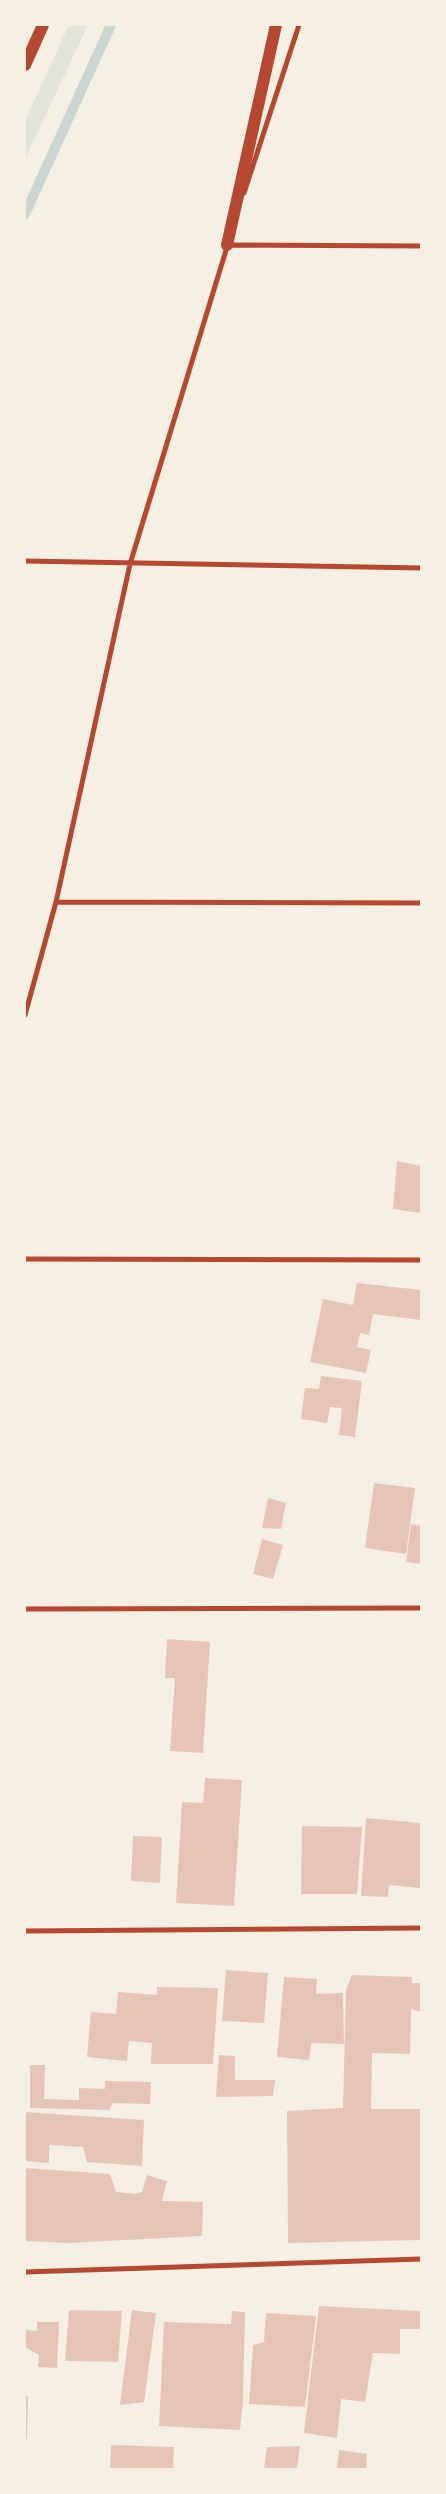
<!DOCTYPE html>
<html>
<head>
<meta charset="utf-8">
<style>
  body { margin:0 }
  #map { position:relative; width:446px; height:2494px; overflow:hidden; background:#f6efe4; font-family:Jost,sans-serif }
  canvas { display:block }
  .frame { position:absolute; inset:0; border:26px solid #f6efe4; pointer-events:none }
</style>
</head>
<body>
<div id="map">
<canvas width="446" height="2494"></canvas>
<div class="frame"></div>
</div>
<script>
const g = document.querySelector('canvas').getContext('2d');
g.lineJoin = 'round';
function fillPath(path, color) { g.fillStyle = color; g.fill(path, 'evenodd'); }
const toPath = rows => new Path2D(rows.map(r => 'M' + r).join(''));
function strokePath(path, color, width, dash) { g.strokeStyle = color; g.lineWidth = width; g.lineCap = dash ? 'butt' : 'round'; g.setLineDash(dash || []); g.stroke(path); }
const green = toPath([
  [69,25,88,25,25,159,25,121]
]);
const stream = toPath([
  [25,214,111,25]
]);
const building = toPath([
  [397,1161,421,1166,421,1213,393,1209],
  [357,1283,421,1290,421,1320,373,1314,369,1335,360,1333,357,1347,371,1350,366,1373,310,1362,323,1299,353,1305],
  [321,1376,362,1381,355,1437,339,1435,342,1408,330,1407,327,1423,301,1419,305,1388,319,1389],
  [374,1483,415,1488,406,1554,365,1548],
  [268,1498,286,1503,281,1529,262,1528],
  [411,1524,421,1526,421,1564,406,1562],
  [262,1539,283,1545,273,1579,253,1574],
  [167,1639,210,1642,203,1753,170,1751,175,1678,165,1678],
  [205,1778,242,1780,234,1906,176,1903,182,1802,203,1803],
  [366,1818,421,1823,421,1888,389,1885,388,1897,361,1896],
  [302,1826,362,1827,357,1894,301,1894],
  [133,1836,162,1837,160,1883,131,1881],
  [226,1970,268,1973,264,2023,222,2021],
  [352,1975,412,1977,412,1983,421,1983,421,2012,411,2009,410,2054,372,2053,371,2109,421,2109,421,2240,288,2243,287,2111,343,2108,346,1990],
  [284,1977,317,1979,316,1994,343,1993,344,2044,311,2043,309,2060,277,2057],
  [157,1987,218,1988,213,2064,151,2064,152,2043,129,2041,127,2061,87,2057,91,2012,116,2014,118,1992,157,1995],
  [219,2055,235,2056,235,2080,275,2080,273,2096,216,2097],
  [30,2065,45,2065,44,2099,79,2100,79,2088,105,2089,105,2081,151,2082,150,2104,113,2103,109,2110,30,2108],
  [25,2112,144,2120,142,2166,87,2162,83,2147,49,2145,49,2163,25,2161],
  [25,2168,110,2174,116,2192,135,2194,142,2192,147,2175,167,2181,162,2201,203,2202,202,2236,69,2243,25,2241],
  [319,2306,421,2311,421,2329,400,2329,400,2354,373,2353,365,2402,341,2399,337,2438,304,2433],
  [69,2310,122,2311,118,2362,65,2361],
  [132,2310,156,2313,144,2402,120,2405],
  [232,2311,245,2312,243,2400,240,2430,159,2426,164,2322,231,2324],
  [266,2313,316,2316,305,2407,249,2404,253,2345,264,2342],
  [37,2322,59,2322,57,2368,38,2367,39,2355,25,2347,25,2330,37,2331],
  [25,2396,28,2396,27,2439,25,2439],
  [111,2445,174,2447,173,2469,110,2469],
  [300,2446,297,2469,264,2469,267,2447],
  [339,2450,367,2454,366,2469,337,2469]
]);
const minor = toPath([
  [244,193,299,25],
  [227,245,421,246],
  [25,561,421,568],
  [56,902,421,903],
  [25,1015,56,902,130,564,227,247],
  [25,1259,421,1260],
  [25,1609,421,1608],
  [25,1931,421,1928],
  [25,2272,421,2259]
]);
const primary = toPath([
  [25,65,43,25],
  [227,245,276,25]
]);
fillPath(green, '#e2e4dc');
strokePath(stream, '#c9d6d2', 10);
fillPath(building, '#e6c5b7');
strokePath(minor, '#b5482f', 5);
strokePath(primary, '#b5482f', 12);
</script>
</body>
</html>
